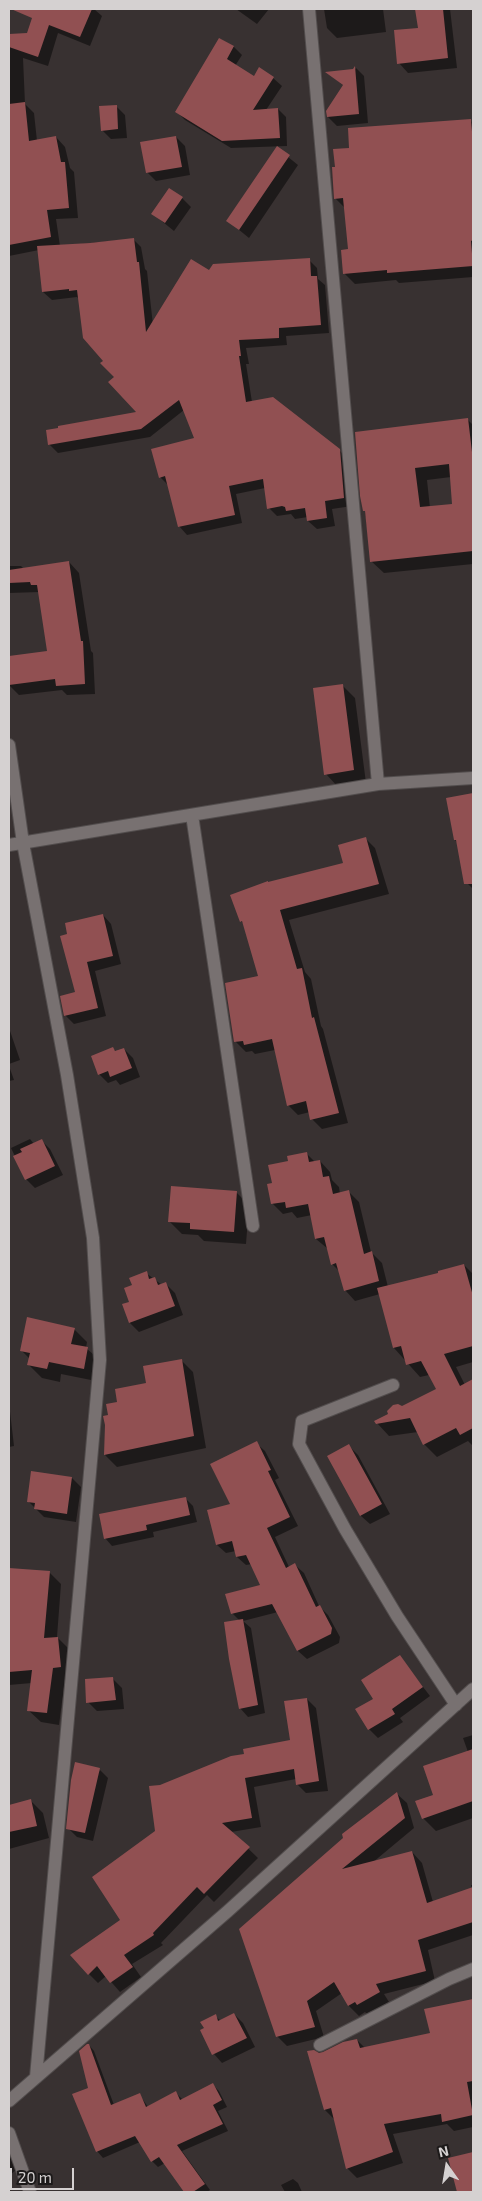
<!DOCTYPE html>
<html>
<head>
<meta charset="utf-8">
<style>
  body { margin:0 }
  #map { position:relative; width:482px; height:2201px; overflow:hidden; background:#383131; font-family:"Exo 2",sans-serif }
  canvas { display:block }
  .frame { position:absolute; inset:0; border:10px solid #d5d1d1; pointer-events:none }
  .north { position:absolute; left:422px; top:2141px; width:50px; height:50px; -webkit-text-stroke:4px #1d1a1a; paint-order:stroke; rotate:347deg; font-size:14px; font-weight:700; line-height:20px; text-align:center; color:#d5d1d1 }
  .north::after { content:''; display:block; margin:auto; width:18px; height:22px; background:#d5d1d1; clip-path:polygon(50% 0,100% 100%,50% 72%,0 100%) }
  .scale { position:absolute; left:10px; top:2168px; width:64px; height:22px; box-sizing:border-box; border:2px solid #d5d1d1; border-top:0; padding-left:6px; font-size:15px; line-height:18px; white-space:nowrap; color:#d5d1d1; -webkit-text-stroke:4px #1d1a1a; paint-order:stroke }
</style>
</head>
<body>
<div id="map">
<canvas width="482" height="2201"></canvas>
<div class="frame"></div>
<div class="north">N</div>
<div class="scale">20 m</div>
</div>
<script>
const g = document.querySelector('canvas').getContext('2d');
g.lineJoin = 'round';
function fillPath(path, color) { g.fillStyle = color; g.fill(path, 'evenodd'); }
const toPath = rows => new Path2D(rows.map(r => 'M' + r).join(''));
function strokePath(path, color, width, dash) { g.strokeStyle = color; g.lineWidth = width; g.lineCap = dash ? 'butt' : 'round'; g.setLineDash(dash || []); g.stroke(path); }
const shadow = toPath([
  [36,9,94,9,102,16,90,46,58,33,48,66,23,58,25,104,34,113,37,141,56,137,65,147,70,168,74,172,78,218,56,219,60,246,133,239,141,247,145,269,147,271,153,325,210,271,309,260,317,268,318,279,325,285,329,333,286,336,287,345,246,348,249,364,246,364,252,402,339,450,348,459,352,506,332,509,335,526,317,529,308,521,308,517,295,519,291,514,277,516,269,508,265,488,236,494,242,523,187,535,179,526,168,485,160,477,196,439,184,410,150,437,58,453,49,444,138,413,105,361,79,299,77,297,52,300,43,292,39,250,9,256,9,36,28,34],
  [236,9,269,9,257,24],
  [324,9,383,9,386,32,337,38,327,28],
  [416,9,450,9,457,68,408,73,399,63,420,29],
  [220,39,234,47,242,55,235,66,254,78,273,78,282,86,266,110,278,109,286,117,287,146,231,148,185,120,177,112],
  [356,68,364,76,368,123,337,126,328,117,344,86,328,73,354,71],
  [116,106,125,115,127,138,111,139,102,130],
  [470,120,473,123,473,277,399,283,396,280,355,284,344,273,349,250,345,208,335,198,336,168,350,149],
  [176,137,185,146,190,175,156,181,147,172],
  [277,148,298,165,249,238,227,220],
  [182,198,191,207,174,231,153,214],
  [468,420,473,425,473,564,384,573,371,561,356,433],
  [451,477,454,505,430,508,427,480],
  [69,562,79,573,91,651,93,653,95,694,67,695,62,690,19,695,9,685,9,657,48,652,40,592,9,593,9,566,21,566,24,569],
  [342,685,355,698,366,783,338,787,326,774],
  [473,795,473,889,465,881,458,843,455,840,447,799],
  [365,838,375,848,389,894,289,920,305,972,311,979,321,1026,323,1029,348,1123,322,1129,312,1119,310,1112,298,1115,288,1105,275,1050,255,1054,252,1051,246,1052,236,1042,227,984,260,977,244,924,241,921,344,864],
  [103,915,111,924,121,964,95,971,106,1016,74,1024,65,1015,76,993,69,935],
  [9,1028,20,1060,9,1064],
  [113,1049,117,1052,124,1049,133,1058,140,1077,120,1085,116,1080,108,1083,99,1074],
  [9,1066,14,1080,9,1081],
  [30,1139,34,1144,41,1140,50,1149,63,1175,35,1188,26,1179,11,1148],
  [307,1154,315,1162,320,1161,330,1172,332,1180,339,1187,340,1194,348,1191,359,1202,371,1252,382,1263,388,1287,440,1274,464,1265,473,1274,473,1362,456,1367,465,1385,471,1382,473,1385,473,1446,468,1441,437,1457,424,1444,418,1432,389,1436,377,1423,437,1390,429,1375,420,1377,394,1348,380,1294,355,1301,345,1290,340,1272,332,1264,328,1249,316,1239,312,1215,297,1218,292,1212,283,1214,273,1204,273,1184,289,1162],
  [236,1192,249,1205,246,1244,204,1241,198,1235,182,1234,169,1221],
  [146,1273,162,1285,166,1284,175,1293,183,1315,139,1332,130,1323,131,1302,134,1286],
  [74,1329,87,1342,86,1348,101,1361,96,1381,61,1374,60,1382,42,1378,29,1365,30,1359,21,1350],
  [181,1360,193,1372,206,1448,117,1467,105,1455,106,1425,109,1416,119,1403],
  [9,1403,14,1446,9,1447],
  [256,1443,265,1451,279,1478,275,1480,298,1526,275,1537,289,1567,295,1565,304,1573,319,1606,328,1615,340,1637,339,1643,307,1659,298,1651,278,1612,243,1621,251,1628,265,1713,248,1717,240,1708,240,1621,232,1613,262,1586,252,1564,246,1565,237,1557,236,1551,226,1553,217,1545],
  [349,1446,358,1455,390,1514,370,1524,361,1516,329,1457],
  [72,1478,81,1487,76,1522,44,1517,28,1501],
  [185,1498,193,1506,197,1522,153,1532,154,1537,112,1546,105,1538],
  [9,1569,49,1572,61,1584,57,1637,70,1650,73,1679,65,1679,59,1725,41,1722,28,1710,32,1683,9,1685],
  [400,1657,430,1696,400,1718,403,1722,378,1738,369,1729,374,1699],
  [113,1679,122,1688,124,1709,97,1711,88,1702],
  [307,1699,316,1708,328,1791,306,1793,297,1784,296,1779,254,1787,261,1827,231,1832,258,1858,214,1902,207,1895,161,1943,163,1945,132,1964,141,1977,120,1992,106,1976,98,1983,89,1974,122,1920,156,1831,161,1786,246,1755,291,1741],
  [473,1735,473,1818,436,1831,423,1818,435,1796,468,1752,463,1738],
  [100,1770,108,1778,93,1841,77,1837,68,1828],
  [397,1794,407,1803,414,1828,372,1863,412,1852,422,1863,433,1902,472,1889,471,1885,473,1885,473,1935,428,1950,435,1981,384,1994,389,2002,368,2015,365,2012,359,2016,349,2006,342,1993,316,2011,324,2037,287,2046,277,2036,241,1929],
  [31,1801,43,1813,49,1838,9,1849,9,1805,17,1810],
  [473,2000,473,2127,454,2131,447,2124,393,2134,403,2163,357,2178,347,2168,335,2120,325,2110,319,2054,357,2040,365,2048,431,2034,425,2010],
  [234,2014,243,2023,255,2047,222,2063,214,2054,205,2029,215,2016,221,2021],
  [89,2045,94,2051,114,2105,139,2094,148,2107,176,2093,183,2100,213,2085,219,2091,227,2107,218,2111,228,2131,182,2151,210,2190,207,2192,185,2192,165,2163,158,2167,152,2161,140,2142,103,2158,97,2151,89,2089],
  [9,2151,19,2167,9,2176],
  [473,2153,473,2192,458,2192,449,2159],
  [293,2179,298,2183,302,2192,285,2192,281,2185]
]);
const building = toPath([
  [11,9,92,9,80,37,49,25,38,57,9,47,9,34,27,33,32,18],
  [415,9,443,9,448,58,397,64,394,30,418,28],
  [219,38,234,46,227,59,254,76,259,67,274,77,253,110,278,108,280,138,222,141,175,112],
  [355,66,359,114,327,117,326,111,343,85,325,72,353,69],
  [25,102,29,141,56,136,61,162,65,162,69,208,47,210,51,237,9,245,9,104],
  [117,105,118,129,101,131,99,106],
  [471,119,473,144,473,240,471,241,473,266,387,273,387,270,343,274,341,250,348,249,343,198,334,199,332,167,335,167,333,149,349,148,348,128],
  [176,136,182,167,146,173,140,142],
  [277,146,290,155,239,230,226,221],
  [169,188,183,197,165,223,151,214],
  [134,238,137,262,139,262,146,332,191,259,209,270,213,264,310,258,311,276,317,276,321,325,279,328,279,338,239,340,241,356,239,356,246,402,273,397,340,449,344,498,325,501,327,518,307,521,305,508,286,511,285,507,282,506,267,509,263,479,229,486,235,515,178,527,165,476,159,478,151,449,194,438,179,400,141,429,48,445,46,430,58,428,58,426,136,412,108,382,114,377,100,363,103,361,83,338,77,290,69,291,69,289,42,292,37,246,90,243],
  [468,418,472,452,473,551,370,562,365,511,363,511,360,496,355,432],
  [449,464,452,504,420,507,415,468],
  [69,561,81,641,83,641,85,684,56,686,55,679,9,685,9,656,47,651,37,585,31,585,30,582,9,583,9,570],
  [343,684,354,770,324,775,313,688],
  [473,793,473,884,464,884,456,840,454,840,446,798],
  [366,837,379,884,280,910,297,969,302,968,312,1018,314,1017,339,1113,310,1120,306,1101,287,1106,272,1039,244,1045,243,1041,234,1042,225,983,258,976,242,921,240,922,230,895,268,881,268,882,343,863,338,845],
  [103,914,113,956,87,962,98,1008,64,1016,60,996,75,992,60,936,67,934,65,923],
  [113,1047,115,1051,124,1048,132,1068,110,1077,108,1071,98,1075,91,1056],
  [42,1139,55,1166,25,1180,13,1156,22,1152,20,1149],
  [307,1152,309,1162,320,1160,323,1177,329,1176,333,1194,349,1190,364,1254,372,1251,379,1281,344,1291,336,1263,331,1265,324,1237,315,1239,308,1204,286,1208,285,1202,271,1204,267,1184,272,1183,268,1165,288,1161,287,1156],
  [171,1186,237,1191,234,1232,190,1229,190,1223,168,1222],
  [464,1264,473,1296,473,1346,444,1354,460,1386,473,1379,473,1428,460,1435,456,1428,423,1445,410,1418,376,1424,374,1421,388,1414,387,1411,393,1405,398,1404,402,1406,436,1389,421,1361,406,1365,401,1346,393,1348,377,1288,438,1273,438,1271],
  [147,1271,149,1279,155,1277,158,1285,166,1282,175,1306,129,1323,122,1304,129,1302,124,1288,132,1285,129,1278],
  [27,1317,75,1328,71,1344,88,1347,84,1369,49,1362,47,1369,27,1365,30,1353,20,1351],
  [182,1359,194,1436,104,1455,105,1425,103,1416,108,1415,106,1404,117,1402,115,1389,146,1383,143,1366],
  [257,1441,271,1470,268,1471,290,1517,267,1528,286,1568,295,1563,316,1607,320,1605,332,1628,331,1634,297,1651,272,1604,231,1614,225,1594,260,1585,246,1555,236,1557,232,1541,216,1545,207,1510,230,1504,210,1464],
  [349,1444,382,1504,360,1516,327,1456],
  [31,1471,72,1477,67,1514,34,1509,35,1503,27,1502],
  [186,1497,190,1515,146,1525,147,1530,104,1539,99,1514],
  [9,1568,50,1571,44,1638,58,1637,61,1667,53,1668,47,1713,27,1711,32,1670,9,1672],
  [243,1619,258,1705,239,1709,229,1659,224,1622],
  [400,1655,423,1687,392,1709,395,1714,368,1730,355,1709,373,1699,361,1680],
  [113,1677,116,1700,86,1703,85,1679],
  [307,1698,319,1781,296,1785,294,1769,245,1778,252,1818,222,1823,250,1847,204,1894,197,1887,153,1933,154,1935,124,1955,133,1967,110,1983,97,1966,88,1975,70,1955,120,1920,92,1877,155,1831,149,1786,160,1785,231,1756,244,1754,243,1749,290,1740,284,1701],
  [473,1749,473,1801,422,1819,415,1801,433,1795,423,1766],
  [75,1762,100,1768,85,1833,66,1829,71,1780],
  [397,1792,405,1818,342,1869,412,1851,427,1903,473,1887,473,1922,418,1940,426,1971,376,1984,380,1992,357,2005,355,2002,348,2006,334,1982,307,2001,315,2027,276,2037,239,1929,343,1838,342,1834],
  [31,1799,37,1826,9,1832,9,1805],
  [473,1999,473,2081,467,2082,473,2115,442,2122,441,2114,384,2124,393,2152,346,2169,331,2108,324,2110,307,2051,314,2050,319,2053,323,2052,343,2042,357,2039,360,2048,430,2033,424,2009],
  [234,2013,247,2038,212,2055,200,2030,204,2028,200,2022,216,2014,218,2021],
  [87,2044,89,2044,111,2105,140,2093,146,2107,176,2091,180,2100,213,2083,222,2100,213,2105,223,2124,177,2145,205,2184,193,2192,184,2192,159,2157,151,2162,135,2136,96,2152,72,2094,88,2088,79,2051],
  [473,2152,473,2192,457,2192,448,2158]
]);
const minor = toPath([
  [309,9,378,784],
  [9,745,23,843,67,1075,93,1238,100,1360,36,2077],
  [192,815,253,1226],
  [9,845,378,784,473,778],
  [393,1385,302,1421,299,1444,345,1529,397,1616,456,1705],
  [320,2045,449,1979,473,1969],
  [9,2101,228,1911,473,1689],
  [9,2133,30,2192]
]);
fillPath(shadow, '#0007');
fillPath(building, '#915052');
strokePath(minor, '#524d4d', 14);
strokePath(minor, '#787171', 12);
</script>
</body>
</html>
